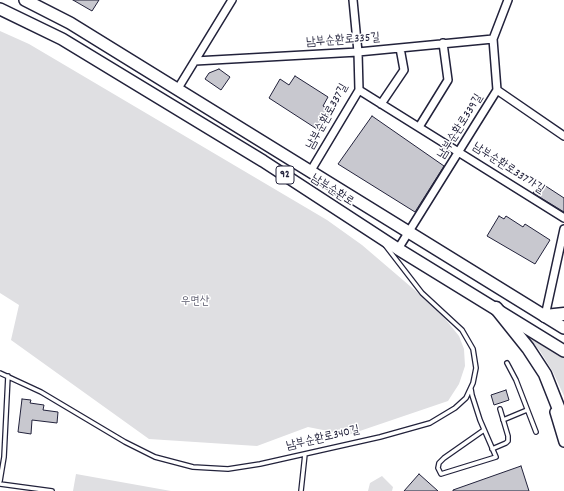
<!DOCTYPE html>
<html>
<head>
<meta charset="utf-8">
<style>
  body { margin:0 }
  canvas { display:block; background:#fff }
</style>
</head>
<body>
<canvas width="564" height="491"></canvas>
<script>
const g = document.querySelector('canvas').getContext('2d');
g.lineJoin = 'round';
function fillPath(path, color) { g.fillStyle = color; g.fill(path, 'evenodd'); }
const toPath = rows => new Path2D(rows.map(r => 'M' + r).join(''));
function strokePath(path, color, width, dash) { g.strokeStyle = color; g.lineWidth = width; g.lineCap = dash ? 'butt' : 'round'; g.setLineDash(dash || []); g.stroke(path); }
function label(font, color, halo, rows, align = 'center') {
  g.font = font + ' Dekko,"Poor Story",sans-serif'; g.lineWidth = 3; g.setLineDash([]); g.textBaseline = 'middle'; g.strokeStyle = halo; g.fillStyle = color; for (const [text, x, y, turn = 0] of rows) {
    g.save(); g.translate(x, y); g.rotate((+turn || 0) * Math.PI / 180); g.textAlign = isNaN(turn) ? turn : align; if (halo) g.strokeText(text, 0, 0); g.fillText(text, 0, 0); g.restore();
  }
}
const green = toPath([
  [0,31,29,44,327,220,362,245,438,310,459,336,464,349,465,366,459,384,448,401,348,435,308,427,257,446,149,439,11,340,19,305,0,293],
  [522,331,564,358,564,396,553,372,540,351],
  [76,474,171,491,73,491],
  [382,476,393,487,392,491,368,491,370,483]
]);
const building = toPath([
  [73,0,99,0,92,11,73,0],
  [219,69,230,77,221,90,205,79,209,73,219,69],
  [295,76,328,97,323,106,332,111,320,131,269,98,280,79,289,85,295,76],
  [372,116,444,166,415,212,338,164,372,116],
  [541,183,564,198,564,212,533,193,541,183],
  [499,216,504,219,506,216,523,227,525,224,550,240,535,264,487,236,499,216],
  [506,390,509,400,494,405,491,395,506,390],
  [22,399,31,400,30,403,44,405,43,410,58,412,57,423,32,420,31,434,18,432,22,399],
  [521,466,529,491,453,491,453,490,521,466],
  [419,474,438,491,404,491,419,474]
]);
const service = toPath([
  [507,363,516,380,536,432],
  [0,373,41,392,125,442,155,457,193,467,228,469,260,464,380,437,430,423,455,408,466,398,473,383,476,368,473,349,462,330,422,293,385,245],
  [471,389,472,395,480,420,496,457,441,474,438,468,439,463,444,458,484,430],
  [503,420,527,410],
  [492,449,506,443,508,441,508,436,500,409],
  [0,481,4,457,8,376],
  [0,484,52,491],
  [301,491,305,454]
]);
const minor = toPath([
  [195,61,358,52,493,39],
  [177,90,232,0],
  [359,90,564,218],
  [497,90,564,136],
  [381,104,404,70,400,48],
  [419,127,448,80,443,43],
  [310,172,359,90,358,52,353,0],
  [398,249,497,90,493,39,508,0],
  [545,316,564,229]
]);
const tertiary = toPath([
  [555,412,564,442]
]);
const primary = toPath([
  [25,0,70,23,564,328],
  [0,9,62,39,263,161,398,249,564,351]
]);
const trunk = toPath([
  [496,308,528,348,545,374,564,422],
  [545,316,564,314]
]);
const shields = [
  [285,175,18]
];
const shieldNames = [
  ["92",285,175]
];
const streetNames = [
  ["남부순환로335길",343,41,-4],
  ["남부순환로337길",328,117,-61],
  ["남부순환로339길",461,127,-58],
  ["남부순환로337가길",508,169,33],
  ["남부순환로",332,191,33],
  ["남부순환로340길",323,439,-13]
];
const parkNames = [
  ["우면산",195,302]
];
fillPath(green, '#dfdfe2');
fillPath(building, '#c8c8cf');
strokePath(building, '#22223b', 1);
strokePath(service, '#22223b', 6);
strokePath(minor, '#22223b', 10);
strokePath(tertiary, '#22223b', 12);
strokePath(primary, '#22223b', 14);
strokePath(trunk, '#22223b', 15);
strokePath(service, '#fff', 3.5);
strokePath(minor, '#fff', 7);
strokePath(tertiary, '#fff', 9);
strokePath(primary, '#fff', 11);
strokePath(trunk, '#fff', 12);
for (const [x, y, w] of shields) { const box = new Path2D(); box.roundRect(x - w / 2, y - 9, w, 18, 3); g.fillStyle = '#fff'; g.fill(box); strokePath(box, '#22223b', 1); }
label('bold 11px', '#22223b', null, shieldNames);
label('12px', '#22223b', '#fff', streetNames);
label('12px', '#5b5b6d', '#fff', parkNames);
</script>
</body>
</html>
